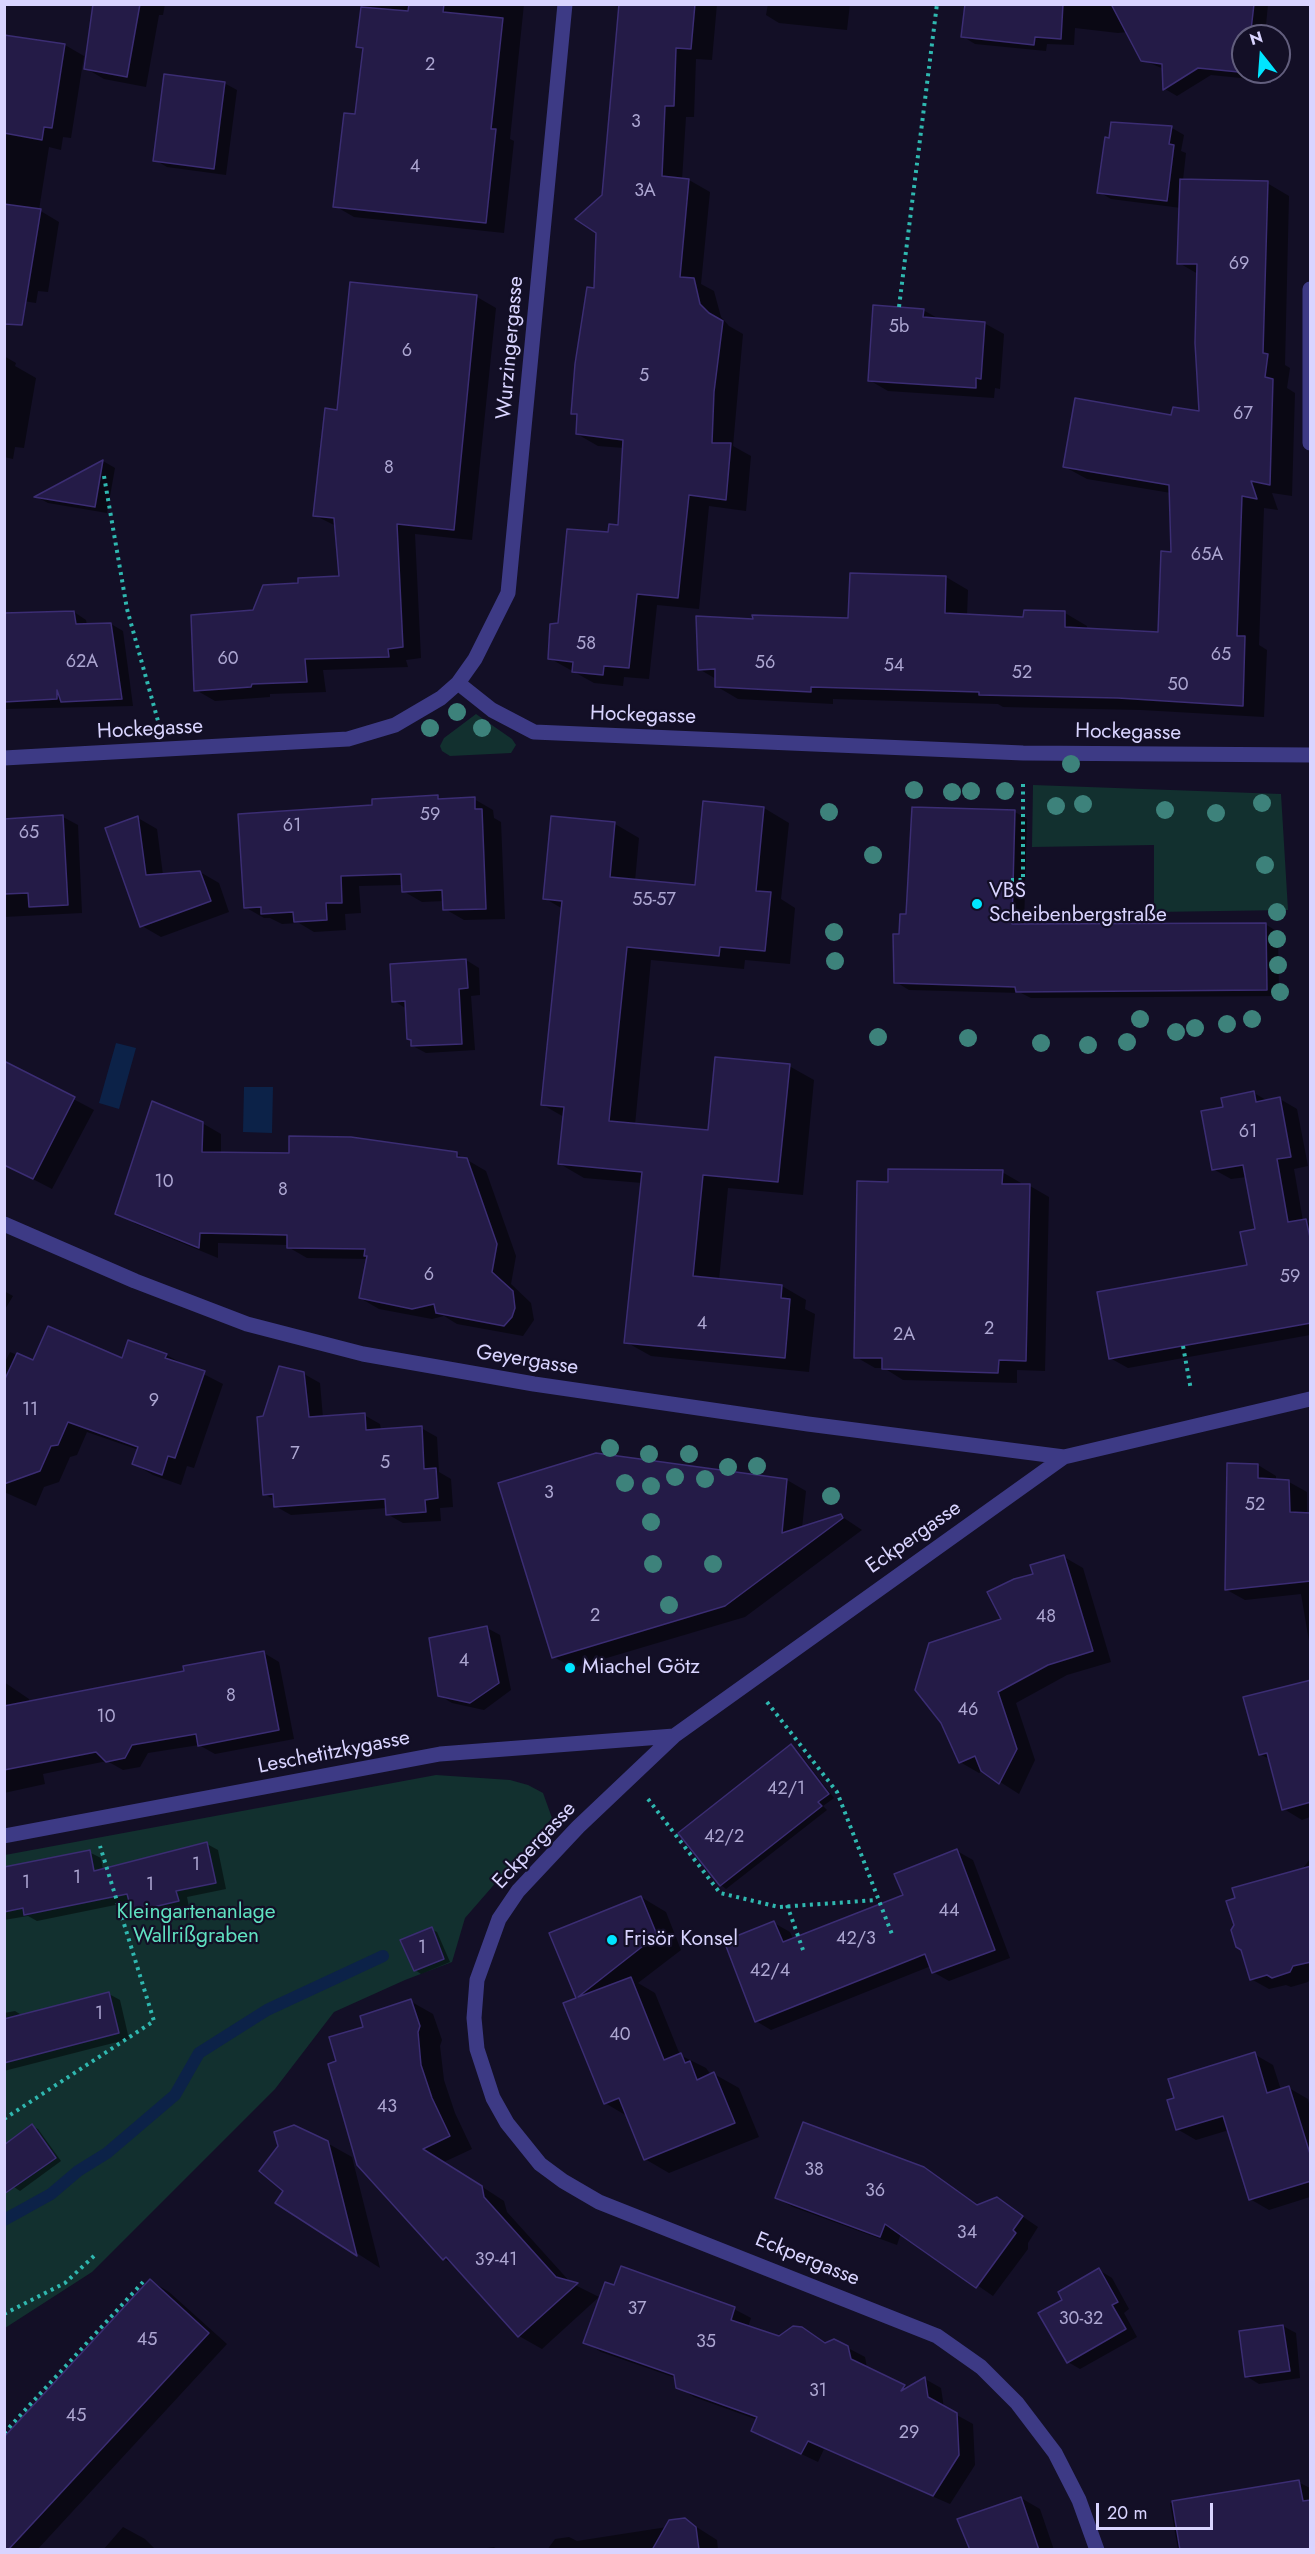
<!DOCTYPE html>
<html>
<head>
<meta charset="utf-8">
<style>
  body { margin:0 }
  #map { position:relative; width:1315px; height:2554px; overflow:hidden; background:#130f26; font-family:Jost,sans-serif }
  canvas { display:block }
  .frame { position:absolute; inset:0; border:6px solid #d9d4ff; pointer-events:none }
  .north { position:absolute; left:1231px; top:24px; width:60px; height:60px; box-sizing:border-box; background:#130f26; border:2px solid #625e7d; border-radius:50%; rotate:343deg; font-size:16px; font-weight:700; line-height:24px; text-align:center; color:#d9d4ff }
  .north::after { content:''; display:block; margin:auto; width:21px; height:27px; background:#00e5ff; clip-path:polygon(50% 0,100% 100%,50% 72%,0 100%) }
  .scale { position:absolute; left:1096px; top:2503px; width:117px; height:27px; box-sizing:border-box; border:3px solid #d9d4ff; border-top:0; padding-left:8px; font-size:18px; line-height:21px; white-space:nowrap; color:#d9d4ff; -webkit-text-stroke:4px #130f26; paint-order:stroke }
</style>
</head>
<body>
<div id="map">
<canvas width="1315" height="2554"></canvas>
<div class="frame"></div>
<div class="north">N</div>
<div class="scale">20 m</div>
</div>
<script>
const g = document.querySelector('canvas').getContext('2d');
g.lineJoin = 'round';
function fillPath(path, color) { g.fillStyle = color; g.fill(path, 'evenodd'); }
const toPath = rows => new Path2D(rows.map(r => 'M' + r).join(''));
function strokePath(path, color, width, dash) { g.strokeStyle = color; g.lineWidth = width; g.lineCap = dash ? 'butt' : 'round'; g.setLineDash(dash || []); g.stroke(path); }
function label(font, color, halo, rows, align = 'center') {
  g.font = font + ' Jost,sans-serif'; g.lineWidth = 4.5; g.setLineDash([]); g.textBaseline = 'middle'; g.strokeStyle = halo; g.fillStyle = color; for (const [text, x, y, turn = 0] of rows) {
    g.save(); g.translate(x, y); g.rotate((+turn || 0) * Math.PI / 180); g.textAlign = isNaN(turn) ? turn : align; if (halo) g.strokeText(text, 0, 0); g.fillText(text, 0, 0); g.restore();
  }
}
const green = toPath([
  [476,714,512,739,516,745,511,753,450,756,442,751,440,746,444,738],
  [1033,785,1281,794,1288,910,1154,912,1154,845,1032,847],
  [436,1775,510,1780,528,1785,543,1793,552,1818,465,1918,452,1962,405,1980,334,2012,275,2089,92,2272,5,2328,5,1855]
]);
const water = toPath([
  [116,1043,136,1048,119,1109,99,1103],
  [244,1087,273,1087,272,1133,243,1132]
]);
const shadow = toPath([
  [94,4,165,4,163,15,159,15,146,87,104,79,85,68],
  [363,4,524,4,510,139,514,141,504,233,354,217,335,206,357,116,364,50,358,47],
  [621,4,717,4,712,60,696,59,694,117,686,117,682,180,689,180,710,192,701,284,714,291,721,317,729,326,743,334,733,446,751,456,746,511,709,506,699,609,657,605,649,679,624,677,623,686,594,683,549,658,559,625,610,533,619,527,624,448,598,446,577,434,578,416,573,413,596,289],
  [768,4,850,4,847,30,779,23,766,15],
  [967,4,1268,4,1265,36,1243,36,1243,72,1262,72,1261,80,1211,75,1177,96,1165,89,1164,69,1142,60,1127,32,1118,33,1075,28,1074,45,1047,44,1046,51,975,44,962,36],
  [4,36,65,45,84,56,71,138,63,137,61,150,49,147,39,210,59,222,48,292,38,291,36,303,4,298],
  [224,83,237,90,226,175,167,167,155,160],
  [1172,128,1184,135,1181,151,1186,153,1183,180,1267,183,1289,196,1285,365,1290,368,1287,388,1295,393,1292,496,1272,493,1278,510,1264,508,1259,645,1267,650,1264,717,1141,710,1003,707,998,704,833,699,833,704,738,699,716,686,716,679,699,669,754,621,849,620,946,577,968,590,967,616,1025,619,1065,613,1087,626,1087,630,1159,633,1172,553,1171,493,1087,479,1065,467,1172,417,1200,413,1198,274,1179,263,1181,208,1111,199,1099,192],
  [352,284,477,297,496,308,472,540,415,534,421,658,406,660,408,667,323,670,326,692,270,694,270,697,215,701,196,690,254,611,300,585,340,577,336,526,314,515,338,411],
  [923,310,941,320,984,323,1004,334,1000,389,995,388,994,398,888,391,869,380],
  [4,356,16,363,15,366,36,378,24,448,15,447,13,459,4,457],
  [103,461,115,468,107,513,48,503,37,497],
  [74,612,86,620,87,625,111,624,123,631,133,706,4,709,4,649],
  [438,797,444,800,474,799,493,810,494,818,501,822,505,919,464,920,445,909,444,901,422,902,403,891,403,885,359,886,361,913,345,914,346,930,314,932,299,923,282,924,270,918,264,918,245,907,374,807],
  [704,802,764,808,789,823,781,899,795,908,790,964,745,960,744,969,651,960,635,1125,709,1132,789,1066,814,1080,803,1195,728,1188,719,1280,782,1286,806,1300,805,1309,815,1314,809,1372,651,1356,626,1342,642,1183,584,1178,560,1164,564,1117,543,1105,563,909,544,898,615,824,639,838,635,881,697,887],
  [1015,812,1027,819,1024,926,1265,924,1278,932,1279,996,1031,998,1021,993,909,990,896,982,907,916],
  [63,817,78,825,82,913,4,917,4,820],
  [138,818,157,829,163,875,200,872,219,883,229,912,161,937,142,926],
  [466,960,479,968,480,995,471,996,475,1050,426,1053,413,1046,407,1009,394,1001],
  [4,1062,94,1110,52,1189,4,1164],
  [1254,1093,1268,1101,1280,1099,1297,1109,1308,1166,1294,1169,1303,1221,1310,1223,1310,1335,1128,1368,1110,1358,1248,1267,1257,1230,1247,1177,1231,1179,1213,1169,1225,1108],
  [202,1123,221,1134,221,1154,457,1154,486,1171,516,1256,511,1284,531,1303,534,1320,523,1336,457,1324,444,1316,432,1319,379,1309,360,1298,368,1259,307,1258,288,1247,288,1245,218,1243,218,1258,136,1224,117,1213],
  [1002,1172,1021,1183,1021,1186,1030,1186,1049,1197,1045,1371,1017,1370,1017,1383,903,1380,884,1368,875,1368,856,1357],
  [4,1291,13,1296,4,1311],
  [10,1352,34,1362,123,1360,166,1355,223,1384,194,1468,187,1466,181,1485,153,1475,134,1464,139,1450,87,1432,77,1455,70,1457,59,1482,44,1487,36,1506,4,1492,4,1364],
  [304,1374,320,1383,323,1418,364,1415,380,1424,381,1430,421,1428,437,1437,439,1472,451,1479,453,1507,440,1508,441,1521,403,1523,387,1514,387,1508,291,1515,275,1506,275,1500,264,1494,264,1418],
  [1229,1464,1258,1465,1276,1476,1276,1481,1289,1482,1307,1492,1307,1514,1310,1514,1310,1647,1301,1594,1245,1600,1227,1590],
  [787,1480,806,1491,802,1528,841,1516,862,1530,745,1617,573,1668,554,1657],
  [1064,1557,1083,1568,1111,1662,1067,1675,1016,1703,1035,1760,1019,1794,983,1771,979,1773,960,1762,1003,1620,1035,1575],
  [487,1628,500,1635,511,1690,484,1710,452,1703,439,1695],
  [264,1653,279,1662,294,1739,215,1754,199,1745,148,1753,140,1767,123,1770,107,1761,43,1774,45,1784,4,1793,4,1682,29,1699,30,1703,186,1672],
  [1310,1681,1310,1817,1302,1820,1284,1809,1271,1760,1260,1754],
  [791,1746,797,1750,834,1798,823,1806,827,1810,726,1889,721,1885],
  [207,1844,218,1850,226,1889,187,1897,189,1907,144,1918,133,1911,130,1902,37,1921,28,1916,4,1920,4,1868,89,1852,101,1858,103,1870],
  [957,1851,973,1860,1010,1958,949,1981,933,1972,931,1966,771,2030,756,2021,774,1923,790,1932,793,1939,904,1896],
  [1310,1859,1310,1978,1308,1982,1291,1987,1286,1985,1269,1989,1251,1979,1242,1949],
  [641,1897,666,1912,681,1950,638,1983,655,1993,680,2055,706,2068,711,2075,714,2074,739,2088,759,2137,669,2173,645,2159,627,2116,605,2103,578,1999,551,1933],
  [431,1929,437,1932,450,1962,421,1974,415,1970],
  [109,1994,120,2000,129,2039,4,2071,4,2013,15,2011,23,2016],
  [410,2001,433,2014,442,2040,440,2046,444,2080,455,2113,472,2149,444,2162,504,2201,507,2212,571,2283,599,2297,542,2349,519,2336,455,2266,444,2259,359,2164,338,2062,365,2028],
  [1254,2054,1273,2065,1281,2090,1289,2088,1308,2099,1310,2108,1310,2197,1269,2210,1250,2199,1229,2130,1196,2140,1177,2129],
  [32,2126,38,2129,61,2161,20,2191,14,2187,4,2173],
  [327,2143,352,2157,380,2268,277,2202],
  [924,2168,979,2206,997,2199,1038,2227,1028,2243,1028,2249,993,2296,901,2233,897,2245,793,2207,776,2198],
  [1099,2270,1112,2278,1129,2309,1124,2313,1137,2337,1080,2369,1068,2362,1065,2301],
  [151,2281,169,2292,227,2344,37,2550,4,2550],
  [734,2309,751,2318,748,2327,779,2338,802,2328,827,2344,848,2348,865,2357,867,2368,908,2388,925,2379,941,2388,944,2408,973,2424,975,2465,950,2504,824,2449,818,2462,753,2431,758,2420,694,2397,678,2387,676,2378,601,2352,585,2342],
  [1283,2326,1296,2333,1300,2378,1259,2384,1246,2376],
  [1298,2482,1310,2488,1310,2550,1178,2550,1170,2503],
  [1021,2498,1040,2509,1054,2550,971,2550],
  [684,2519,717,2540,718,2550,547,2550,555,2539,569,2537,577,2541,667,2527],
  [123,2527,145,2539,156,2550,103,2550],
  [494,2547,498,2550,479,2550,480,2549]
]);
const stream = toPath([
  [4,2220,51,2194,78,2171,107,2153,175,2095,199,2053,267,2010,383,1956]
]);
const building = toPath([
  [93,4,140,4,127,77,84,69,93,4],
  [409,4,444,4,443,12,503,18,491,129,496,129,486,223,333,207,344,113,355,114,363,48,356,47,361,7,408,11,409,4],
  [619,4,695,4,691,49,676,48,674,106,665,106,662,176,689,179,680,277,694,278,700,304,709,313,723,321,714,392,712,443,731,443,726,500,689,495,678,598,637,594,629,668,604,666,603,675,572,672,573,662,548,659,550,624,558,623,567,529,608,532,609,524,618,525,623,440,576,434,577,414,571,414,575,364,587,287,594,288,596,233,575,219,602,195,619,4],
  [965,4,1063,4,1061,39,1035,37,1034,45,961,37,965,4],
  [1111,4,1254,4,1251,30,1255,30,1254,36,1243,36,1243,72,1249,73,1198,68,1163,90,1162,64,1141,61,1111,4],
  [4,35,65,44,52,128,44,127,42,140,4,133,4,35],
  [164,74,225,82,214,169,153,161,164,74],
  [1111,122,1172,126,1169,144,1174,145,1167,201,1097,193,1105,137,1109,138,1111,122],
  [1180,179,1268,181,1263,353,1268,354,1265,377,1273,379,1270,485,1251,481,1257,499,1242,496,1237,636,1245,636,1243,706,1118,698,979,695,979,692,811,687,811,692,715,687,715,669,698,670,696,616,753,619,752,615,848,618,850,573,946,576,945,613,1023,617,1024,610,1065,611,1065,627,1158,632,1161,551,1171,552,1169,485,1063,467,1075,398,1171,415,1173,407,1199,411,1195,343,1197,264,1177,264,1180,179],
  [4,204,41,209,22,325,4,324,4,204],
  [350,282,477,295,454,530,397,524,403,647,388,649,389,657,305,659,307,682,252,684,251,687,194,691,191,615,253,610,263,585,298,583,298,578,339,576,334,518,313,516,325,408,337,410,350,282],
  [873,305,924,309,923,317,985,322,981,379,976,378,976,388,868,381,873,305],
  [103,460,95,507,34,497,103,460],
  [74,611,76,624,111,623,122,699,61,702,57,690,57,699,4,702,4,613,74,611],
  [438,795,438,799,475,797,475,809,482,809,486,909,443,910,442,890,402,892,401,874,341,876,342,903,326,903,327,920,294,922,293,912,261,914,261,907,244,908,238,814,372,805,372,799,438,795],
  [703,801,764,807,756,891,771,892,765,951,720,947,719,956,627,947,609,1121,708,1130,715,1057,790,1064,778,1182,703,1175,693,1276,782,1285,781,1298,790,1299,785,1358,624,1343,642,1172,558,1164,564,1107,541,1105,562,901,543,899,551,816,615,822,610,877,695,885,703,801],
  [912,807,1015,810,1012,924,1266,923,1267,990,1016,992,1015,987,894,983,893,934,899,934,900,914,906,914,912,807],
  [63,815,68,905,29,907,28,893,4,894,4,819,63,815],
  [138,816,146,875,200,871,211,901,140,927,105,828,138,816],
  [466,959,468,988,459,989,462,1044,411,1046,411,1040,407,1039,405,1001,392,1002,390,964,466,959],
  [4,1061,75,1097,33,1179,4,1165,4,1061],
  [1254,1091,1256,1102,1280,1097,1291,1157,1277,1159,1288,1222,1306,1219,1311,1242,1311,1323,1109,1359,1097,1292,1247,1265,1240,1232,1255,1229,1243,1165,1212,1170,1201,1111,1223,1107,1221,1098,1254,1091],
  [152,1101,203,1122,202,1152,289,1153,289,1136,351,1137,457,1152,457,1157,467,1158,497,1244,492,1272,513,1291,515,1308,512,1317,504,1326,436,1313,434,1304,412,1309,359,1298,367,1256,364,1256,365,1249,287,1248,287,1235,200,1233,199,1248,115,1214,152,1101],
  [888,1169,1003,1170,1002,1184,1030,1184,1026,1361,999,1360,998,1373,966,1372,882,1369,882,1358,854,1358,857,1181,888,1182,888,1169],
  [48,1326,122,1358,128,1340,167,1354,165,1358,205,1371,175,1458,168,1456,162,1475,132,1464,138,1447,68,1422,58,1445,51,1446,40,1471,4,1484,4,1381,17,1353,33,1360,48,1326],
  [279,1366,304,1372,309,1417,365,1413,366,1430,422,1426,424,1469,436,1468,438,1498,425,1500,426,1512,386,1515,385,1499,274,1507,273,1494,263,1495,257,1417,263,1416,279,1366],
  [596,1453,787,1479,782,1533,841,1514,843,1518,725,1606,552,1658,498,1483,596,1453],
  [1227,1463,1258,1464,1258,1478,1289,1480,1290,1512,1311,1513,1311,1581,1225,1590,1227,1463],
  [1064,1555,1093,1651,1048,1665,998,1692,1017,1749,999,1784,981,1771,975,1756,959,1763,941,1723,915,1690,929,1643,1001,1619,987,1592,1014,1579,1033,1574,1030,1565,1064,1555],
  [487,1626,499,1683,470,1703,438,1696,429,1638,487,1626],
  [264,1651,279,1730,198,1746,196,1734,132,1745,125,1758,106,1762,96,1752,4,1770,4,1706,184,1671,183,1666,264,1651],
  [1311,1680,1311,1802,1282,1810,1267,1753,1259,1755,1243,1697,1311,1680],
  [791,1744,829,1794,818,1802,822,1806,720,1886,678,1833,791,1744],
  [207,1842,216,1883,176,1891,179,1901,132,1912,127,1894,24,1915,23,1908,4,1912,4,1867,90,1850,94,1871,207,1842],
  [957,1849,995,1950,932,1973,925,1954,755,2022,724,1941,774,1921,783,1942,903,1895,894,1874,957,1849],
  [1311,1866,1311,1962,1293,1966,1290,1972,1272,1978,1267,1975,1250,1980,1241,1950,1236,1947,1231,1930,1234,1925,1226,1901,1235,1898,1232,1888,1311,1866],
  [641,1896,657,1935,578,1997,631,1977,664,2060,681,2053,685,2063,690,2061,697,2080,714,2072,735,2123,644,2160,619,2098,604,2104,563,2003,576,1998,549,1933,641,1896],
  [432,1927,444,1959,414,1971,400,1940,432,1927],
  [109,1992,119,2033,4,2063,4,2019,109,1992],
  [411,1999,420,2026,418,2032,421,2065,432,2098,450,2136,423,2149,482,2186,484,2197,556,2277,578,2283,518,2337,446,2257,443,2260,357,2165,328,2064,336,2061,329,2037,363,2027,360,2016,411,1999],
  [1255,2052,1267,2093,1289,2086,1311,2157,1311,2181,1249,2200,1223,2116,1176,2130,1167,2100,1174,2098,1168,2079,1255,2052],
  [803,2122,924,2167,977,2205,997,2197,1023,2216,1013,2230,1016,2233,976,2288,885,2224,880,2237,775,2198,803,2122],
  [32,2124,56,2158,4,2194,4,2145,32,2124],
  [294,2125,328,2141,357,2256,275,2203,283,2191,259,2171,278,2146,274,2132,294,2125],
  [621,2266,735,2307,731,2320,779,2336,793,2326,802,2327,825,2343,834,2339,848,2346,851,2359,905,2385,901,2391,925,2377,928,2397,957,2413,959,2455,933,2496,808,2441,801,2454,751,2431,757,2417,676,2388,674,2375,583,2343,605,2282,614,2285,621,2266],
  [1099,2268,1118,2302,1112,2305,1126,2329,1067,2363,1038,2313,1062,2300,1058,2292,1099,2268],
  [150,2279,209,2333,8,2550,4,2550,4,2437,150,2279],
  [1283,2325,1290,2371,1245,2377,1239,2331,1283,2325],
  [1299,2480,1303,2501,1311,2500,1311,2550,1180,2550,1172,2501,1299,2480],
  [1021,2497,1039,2550,970,2550,957,2519,1021,2497],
  [685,2518,696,2527,699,2550,652,2550,669,2520,685,2518]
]);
const path = toPath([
  [899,307,937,4],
  [104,476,127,609,158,721],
  [1011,880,1023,880,1023,781],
  [1183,1346,1191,1390],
  [767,1702,837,1792,893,1937],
  [648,1799,720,1893,779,1907,877,1900],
  [787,1905,803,1950],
  [4,2119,154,2021,100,1846],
  [4,2314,65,2283,94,2256],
  [4,2433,143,2282]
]);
const minor = toPath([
  [1310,289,1310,443],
  [458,683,492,710,534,732,1023,753,1310,755],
  [4,758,348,739,395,725,441,698,458,683,475,659,508,593,565,4],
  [4,1224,135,1281,247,1324,363,1354,534,1384,808,1424,1064,1457],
  [4,1836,440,1754,674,1736],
  [1097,2550,1079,2500,1055,2453,1017,2403,981,2367,937,2336,599,2202,563,2181,540,2164,507,2123,493,2098,477,2049,474,2018,477,1980,499,1919,518,1891,578,1827,674,1736,1064,1457,1310,1399]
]);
const trees = [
  [457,712],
  [430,728],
  [482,728],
  [1071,764],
  [914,790],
  [971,791],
  [1005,791],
  [952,792],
  [1262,803],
  [1083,804],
  [1056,806],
  [1165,810],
  [829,812],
  [1216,813],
  [873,855],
  [1265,865],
  [1277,912],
  [834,932],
  [1277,939],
  [835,961],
  [1278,965],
  [1280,992],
  [1140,1019],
  [1252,1019],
  [1227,1024],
  [1195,1028],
  [1176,1032],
  [878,1037],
  [968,1038],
  [1127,1042],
  [1041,1043],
  [1088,1045],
  [610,1448],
  [649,1454],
  [689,1454],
  [757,1466],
  [728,1467],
  [675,1477],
  [705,1479],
  [625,1483],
  [651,1486],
  [831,1496],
  [651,1522],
  [653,1564],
  [713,1564],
  [669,1605]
];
const markers = [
  [977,904,6,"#00e5ff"],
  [570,1668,6,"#00e5ff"],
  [612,1940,6,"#00e5ff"]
];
const numberNames = [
  ["2",430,66],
  ["3",636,123],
  ["4",415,168],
  ["3A",645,192],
  ["69",1239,265],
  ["5b",899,328],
  ["6",407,352],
  ["5",644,377],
  ["67",1243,415],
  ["8",389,469],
  ["65A",1207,556],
  ["58",586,645],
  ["65",1221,656],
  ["60",228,660],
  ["62A",82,663],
  ["56",765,664],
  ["54",894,667],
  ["52",1022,674],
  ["50",1178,686],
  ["59",430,816],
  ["61",292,827],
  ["65",29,834],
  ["55-57",654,901],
  ["61",1248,1133],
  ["10",164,1183],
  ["8",283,1191],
  ["6",429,1276],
  ["59",1290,1278],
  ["4",702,1325],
  ["2",989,1330],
  ["2A",904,1336],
  ["9",154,1402],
  ["11",30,1411],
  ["7",295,1455],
  ["5",385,1464],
  ["3",549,1494],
  ["52",1255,1506],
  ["2",595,1617],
  ["48",1046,1618],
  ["4",464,1662],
  ["8",231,1697],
  ["46",968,1711],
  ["10",106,1718],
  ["42/1",786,1790],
  ["42/2",724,1838],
  ["1",196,1866],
  ["1",77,1879],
  ["1",26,1884],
  ["1",150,1886],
  ["44",949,1912],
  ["42/3",856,1940],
  ["1",422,1949],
  ["42/4",770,1972],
  ["1",99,2015],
  ["40",620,2036],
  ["43",387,2108],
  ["38",814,2171],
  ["36",875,2192],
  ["34",967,2234],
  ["39-41",496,2261],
  ["37",637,2310],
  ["30-32",1081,2320],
  ["45",147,2341],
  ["35",706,2343],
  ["31",818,2392],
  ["45",76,2417],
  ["29",909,2434]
];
const streetNames = [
  ["Wurzingergasse",511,348,-85],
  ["Hockegasse",643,716,2],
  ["Hockegasse",150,730,-3],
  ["Hockegasse",1128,733,1],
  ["Geyergasse",527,1361,9],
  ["Eckpergasse",914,1538,-35],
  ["Leschetitzkygasse",334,1753,-11],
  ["Eckpergasse",535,1846,-47],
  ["Eckpergasse",807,2260,22]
];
const poiNames = [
  ["VBS",989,892],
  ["Scheibenbergstraße",989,916],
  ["Miachel Götz",582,1668],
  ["Frisör Konsel",624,1940]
];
const parkNames = [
  ["Kleingartenanlage",196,1913],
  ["Wallrißgraben",196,1937]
];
fillPath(green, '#12302f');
fillPath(water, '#0c2248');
fillPath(shadow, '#0007');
strokePath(stream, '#0c2248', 12);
fillPath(building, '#241b47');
strokePath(building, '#3b2d73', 1.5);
strokePath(path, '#2fb8b0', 4, [3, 4.5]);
strokePath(minor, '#3d3a85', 15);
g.fillStyle = '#3d827b';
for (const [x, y] of trees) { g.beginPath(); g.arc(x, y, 9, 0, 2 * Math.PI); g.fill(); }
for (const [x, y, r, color] of markers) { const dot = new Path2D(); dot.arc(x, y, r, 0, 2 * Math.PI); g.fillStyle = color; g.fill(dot); strokePath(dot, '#130f26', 2); }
label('18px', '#aca6d1', null, numberNames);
label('21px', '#d9d4ff', '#130f26', streetNames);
label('21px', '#d9d4ff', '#130f26', poiNames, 'left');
label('21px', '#5fe0c0', '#130f26', parkNames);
</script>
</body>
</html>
